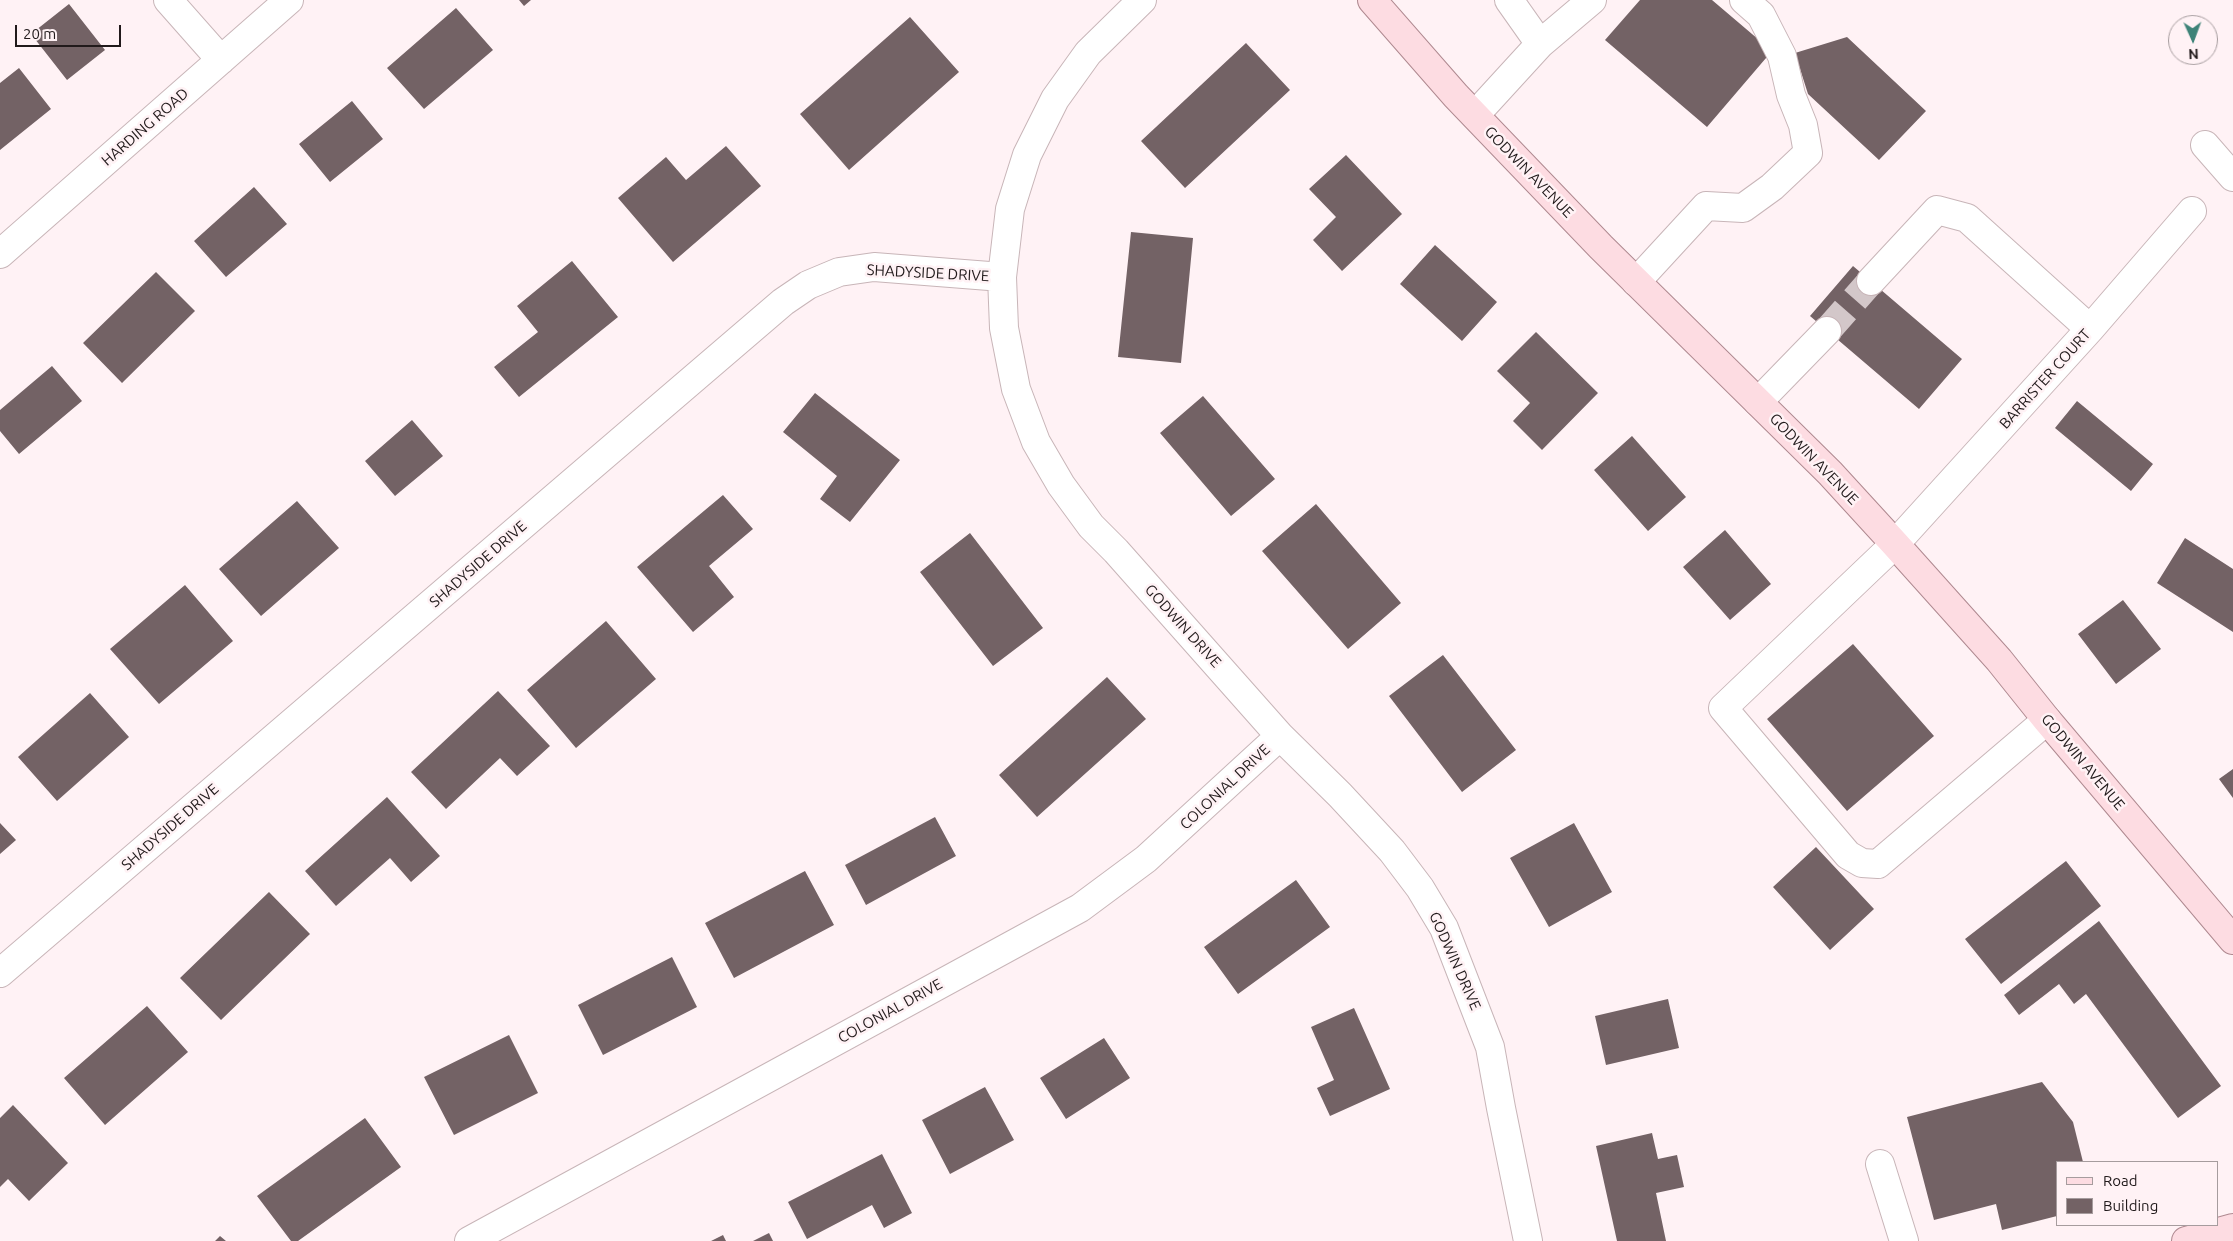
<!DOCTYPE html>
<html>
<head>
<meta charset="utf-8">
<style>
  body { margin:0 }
  #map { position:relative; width:2233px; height:1241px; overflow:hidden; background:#fff2f5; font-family:Ubuntu,sans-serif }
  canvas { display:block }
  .legend { position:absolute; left:2056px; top:1161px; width:162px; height:65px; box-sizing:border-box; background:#fff2f5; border:1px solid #a69c9e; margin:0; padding:6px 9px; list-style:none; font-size:15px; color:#211a1b }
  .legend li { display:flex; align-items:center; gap:10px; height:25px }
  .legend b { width:25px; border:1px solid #a69c9e }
  .north { position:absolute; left:2168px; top:15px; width:50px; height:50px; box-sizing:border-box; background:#fff2f5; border:1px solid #a69c9e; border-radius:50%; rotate:178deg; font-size:14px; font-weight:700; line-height:20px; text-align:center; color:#211a1b }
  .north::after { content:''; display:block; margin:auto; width:18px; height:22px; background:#3e8378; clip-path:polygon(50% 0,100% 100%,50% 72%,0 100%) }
  .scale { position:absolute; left:15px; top:25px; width:106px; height:22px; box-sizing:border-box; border:2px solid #211a1b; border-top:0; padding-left:6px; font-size:15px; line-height:18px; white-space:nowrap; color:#211a1b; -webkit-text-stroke:4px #fff2f5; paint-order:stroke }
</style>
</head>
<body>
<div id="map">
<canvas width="2233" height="1241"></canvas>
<ul class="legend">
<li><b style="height:6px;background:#fddce2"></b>Road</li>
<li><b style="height:14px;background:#736265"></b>Building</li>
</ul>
<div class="north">N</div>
<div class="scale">20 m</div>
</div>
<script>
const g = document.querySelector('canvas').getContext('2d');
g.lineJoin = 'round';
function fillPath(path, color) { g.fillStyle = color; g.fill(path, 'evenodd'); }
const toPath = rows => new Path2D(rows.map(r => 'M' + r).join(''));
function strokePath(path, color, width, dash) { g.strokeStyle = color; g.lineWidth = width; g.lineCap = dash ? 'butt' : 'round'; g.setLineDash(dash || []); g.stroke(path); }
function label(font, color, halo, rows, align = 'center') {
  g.font = font + ' Ubuntu,sans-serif'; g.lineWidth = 5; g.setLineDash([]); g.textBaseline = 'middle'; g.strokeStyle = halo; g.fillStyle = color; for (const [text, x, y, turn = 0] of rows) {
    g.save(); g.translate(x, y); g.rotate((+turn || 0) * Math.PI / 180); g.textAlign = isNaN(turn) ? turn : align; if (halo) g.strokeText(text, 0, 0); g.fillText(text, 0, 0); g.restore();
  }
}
const building = toPath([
  [519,0,531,0,524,6],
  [1640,0,1712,0,1772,51,1707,127,1605,40],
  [69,4,105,50,67,80,31,34],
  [456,8,493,50,424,109,387,68],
  [910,17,959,72,849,170,800,114],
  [1847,37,1926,111,1879,160,1808,94,1795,53],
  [1246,43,1290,90,1185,188,1141,141],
  [19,68,51,109,0,150,0,83],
  [352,101,383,139,330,182,299,144],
  [726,146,761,186,673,262,618,198,666,157,686,180],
  [1346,155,1402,214,1342,271,1313,240,1336,217,1309,189],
  [254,187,287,224,226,277,194,241],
  [1131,232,1193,238,1181,363,1118,357],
  [1435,245,1497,302,1462,341,1400,284],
  [572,261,618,317,519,397,494,367,538,332,517,306],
  [1853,266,1962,359,1919,409,1810,316],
  [156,272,195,311,122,383,83,343],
  [1536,332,1598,393,1542,450,1513,421,1530,403,1497,371],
  [52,366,82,401,19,454,0,431,0,410],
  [815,393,900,460,850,522,820,499,837,476,783,432],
  [1203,396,1275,479,1231,516,1160,433],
  [2077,401,2153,464,2131,491,2055,428],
  [412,420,443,456,395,496,365,461],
  [1632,436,1686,497,1648,531,1594,470],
  [723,495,753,529,709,566,734,597,693,632,637,567],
  [297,501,339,548,261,616,219,569],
  [1316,504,1401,603,1348,649,1262,551],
  [1725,530,1771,584,1730,620,1683,567],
  [970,533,1043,628,993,666,920,572],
  [2185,538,2233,569,2233,632,2157,583],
  [185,585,233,641,159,704,110,649],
  [2123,600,2161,649,2116,684,2078,634],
  [606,621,656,679,576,748,527,690],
  [1853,644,1934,736,1847,811,1767,719],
  [1443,655,1516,750,1462,792,1389,696],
  [1107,677,1146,719,1037,817,999,775],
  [498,691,550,746,517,776,500,758,446,809,411,772],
  [90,693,129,737,57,801,18,757],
  [2233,769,2233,798,2219,779],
  [387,797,440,856,411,882,390,858,336,906,305,871],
  [935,817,956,856,866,905,845,865],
  [0,823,16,840,0,854],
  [1574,823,1612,892,1549,927,1510,858],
  [1816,847,1874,909,1830,950,1773,887],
  [2066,861,2101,906,2001,984,1965,939],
  [805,871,834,925,734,978,705,923],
  [1296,880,1330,927,1238,994,1204,947],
  [269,892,310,934,221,1020,180,978],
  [2099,921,2221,1086,2178,1118,2086,994,2074,1004,2059,984,2019,1015,2004,995],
  [672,957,697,1007,603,1055,578,1005],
  [1668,999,1679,1048,1606,1065,1595,1016],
  [147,1006,188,1052,105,1125,64,1078],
  [1354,1008,1390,1089,1330,1116,1317,1088,1334,1080,1311,1027],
  [509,1035,538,1093,454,1135,424,1077],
  [1104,1038,1130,1078,1066,1119,1040,1078],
  [2042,1082,2073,1122,2083,1162,2057,1162,2057,1216,2002,1230,1996,1204,1934,1220,1907,1117],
  [985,1087,1014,1140,950,1174,922,1120],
  [13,1105,68,1163,29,1201,8,1179,0,1187,0,1118],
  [365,1118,401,1167,298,1241,291,1241,257,1196],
  [1652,1133,1658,1159,1677,1155,1684,1187,1656,1193,1666,1241,1617,1241,1596,1146],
  [882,1154,912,1213,884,1228,872,1205,807,1239,788,1202],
  [769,1233,773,1241,753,1241],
  [723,1235,726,1241,711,1241],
  [220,1236,226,1241,215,1241]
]);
const minorTunnel = toPath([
  [1827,331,1871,281]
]);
const minor = toPath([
  [168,0,221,60],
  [1142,0,1088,53,1055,99,1027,155,1010,209,1002,277,1004,328,1016,389,1036,442,1061,485,1091,526,1116,551,1280,736,1340,795,1392,851,1420,888,1444,928,1490,1047,1501,1108,1528,1241],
  [1509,0,1540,44],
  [1475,115,1540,44,1592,0],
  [2205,145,2233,177],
  [0,254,289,0],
  [1871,281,1937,210,1967,218,2090,329],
  [1636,282,1706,206,1743,208,1772,187,1808,153,1803,125,1791,95,1782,56,1761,15,1744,0],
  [1758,402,1827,331],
  [2047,720,1878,864,1862,863,1848,855,1723,708,1895,544,2090,329,2192,211],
  [0,973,783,302,808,285,839,272,874,267,1002,277],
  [1880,1164,1904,1241],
  [469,1241,1080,908,1146,859,1280,736]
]);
const major = toPath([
  [1372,0,1456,96,1601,247,1830,473,1895,544,1999,660,2047,720,2233,940],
  [2186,1241,2233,1228]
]);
const streetNames = [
  ["HARDING ROAD",145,127,-41],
  ["GODWIN AVENUE",1529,172,46],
  ["SHADYSIDE DRIVE",928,273,3],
  ["BARRISTER COURT",2045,379,-48],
  ["GODWIN AVENUE",1814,459,46],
  ["SHADYSIDE DRIVE",478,564,-41],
  ["GODWIN DRIVE",1183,626,48],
  ["GODWIN AVENUE",2083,762,50],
  ["COLONIAL DRIVE",1225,787,-43],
  ["SHADYSIDE DRIVE",170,827,-41],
  ["GODWIN DRIVE",1455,961,66],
  ["COLONIAL DRIVE",890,1011,-29]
];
fillPath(building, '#736265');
strokePath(minorTunnel, '#d3c7c9', 28, [28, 14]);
strokePath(minor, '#c8b5b8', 30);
strokePath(major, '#af8990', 30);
strokePath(minor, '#fff', 28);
strokePath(major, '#fddce2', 28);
label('15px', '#211a1b', '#fff2f5', streetNames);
</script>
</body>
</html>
